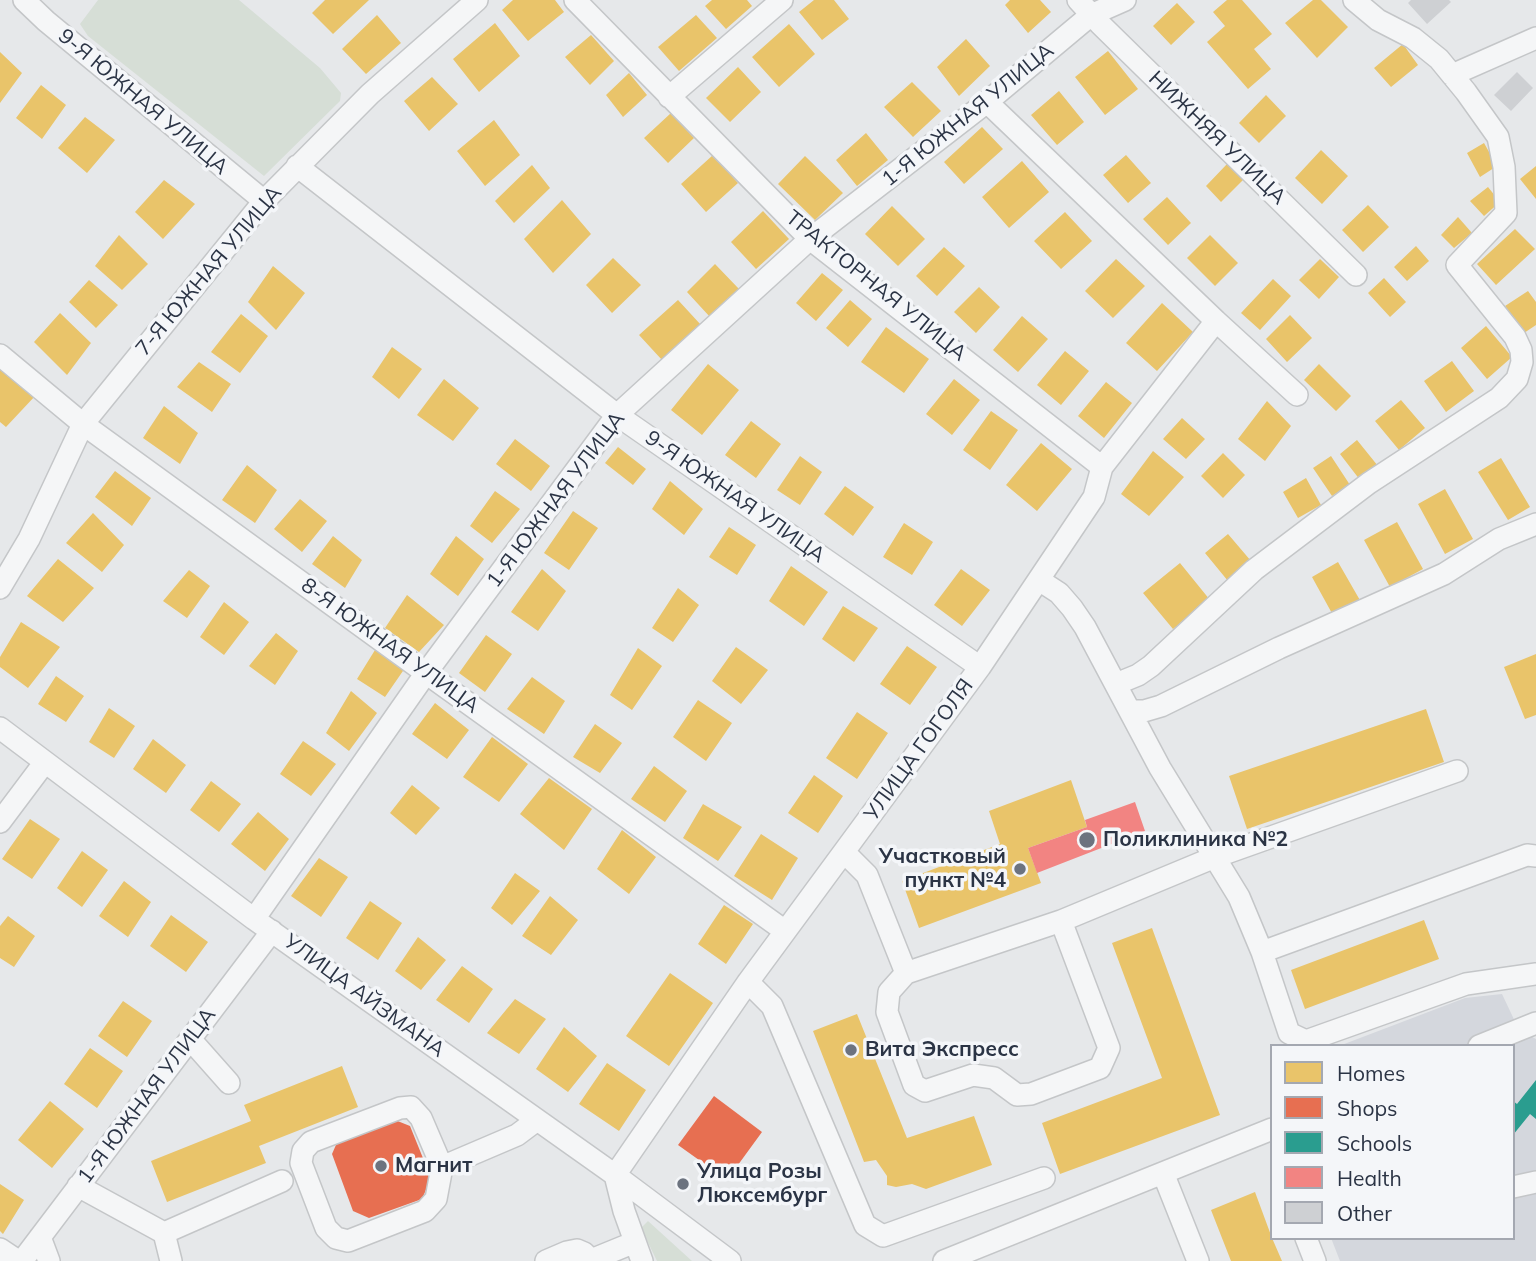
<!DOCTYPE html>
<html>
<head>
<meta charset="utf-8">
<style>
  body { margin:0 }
  #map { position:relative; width:1536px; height:1261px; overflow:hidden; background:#e6e8ea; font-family:Mulish,sans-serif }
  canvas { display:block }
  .legend { position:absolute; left:1270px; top:1044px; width:245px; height:196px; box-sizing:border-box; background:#f4f6f9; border:2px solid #a4a8b1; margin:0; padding:9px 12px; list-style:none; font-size:21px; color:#2b3445 }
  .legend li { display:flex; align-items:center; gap:14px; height:35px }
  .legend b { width:35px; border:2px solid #a4a8b1 }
</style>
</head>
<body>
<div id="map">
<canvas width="1536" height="1261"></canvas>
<ul class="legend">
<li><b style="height:19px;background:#e9c46a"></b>Homes</li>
<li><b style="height:19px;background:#e76f51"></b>Shops</li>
<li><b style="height:19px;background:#2a9d8f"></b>Schools</li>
<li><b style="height:19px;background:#f28482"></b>Health</li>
<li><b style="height:19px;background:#ced0d3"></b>Other</li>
</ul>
</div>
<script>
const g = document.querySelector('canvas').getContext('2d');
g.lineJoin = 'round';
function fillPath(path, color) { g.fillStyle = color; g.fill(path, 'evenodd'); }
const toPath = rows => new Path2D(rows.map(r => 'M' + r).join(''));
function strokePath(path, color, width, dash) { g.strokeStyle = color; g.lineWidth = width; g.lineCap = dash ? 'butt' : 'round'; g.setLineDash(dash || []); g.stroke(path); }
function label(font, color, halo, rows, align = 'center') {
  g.font = font + ' Mulish,sans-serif'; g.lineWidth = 7; g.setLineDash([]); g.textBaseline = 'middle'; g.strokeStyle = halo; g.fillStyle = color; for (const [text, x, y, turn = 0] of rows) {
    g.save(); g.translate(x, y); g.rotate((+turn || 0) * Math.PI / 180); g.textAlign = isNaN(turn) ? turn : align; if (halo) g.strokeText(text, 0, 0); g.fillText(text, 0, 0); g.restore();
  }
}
const built = toPath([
  [1502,994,1519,1030,1536,1039,1536,1261,1340,1261,1331,1238,1513,1238,1513,1046,1339,1046,1465,998]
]);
const green = toPath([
  [98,0,239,0,320,68,341,93,340,101,264,176,88,36,80,24],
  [648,1221,692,1261,657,1261,641,1228]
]);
const homes = toPath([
  [325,0,369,0,333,34,312,13],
  [513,0,555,0,564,12,528,41,502,10],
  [712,0,747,0,752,6,726,29,705,6],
  [814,0,834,0,849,19,822,40,799,12],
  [1010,0,1040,0,1051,12,1028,33,1005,5],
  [1227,0,1242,0,1272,34,1254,49,1271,69,1248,89,1207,42,1225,26,1213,12],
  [1313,0,1321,0,1348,27,1317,58,1285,23],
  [1177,3,1195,22,1171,45,1153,26],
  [377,15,401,43,366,74,342,49],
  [696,15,717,38,679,71,658,47],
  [495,23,520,56,479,92,453,59],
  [789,24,815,54,779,87,752,57],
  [591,35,614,61,590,85,565,57],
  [966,39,990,66,959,96,937,67],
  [1403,44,1418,65,1391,87,1374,68],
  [1108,51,1138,89,1105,115,1075,77],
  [0,52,22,73,0,103],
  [738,67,761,92,730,122,706,98],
  [629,73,647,95,623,117,606,95],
  [432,77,458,104,429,131,404,101],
  [912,82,941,111,913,137,884,107],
  [41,85,66,105,42,139,16,118],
  [1059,91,1084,122,1057,145,1031,115],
  [1266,95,1286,116,1259,143,1239,123],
  [671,113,694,138,668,163,644,138],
  [85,117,115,140,87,173,58,148],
  [494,120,520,155,485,186,457,151],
  [982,127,1003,149,964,184,944,162],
  [866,133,888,160,857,186,836,160],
  [1484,143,1497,166,1480,177,1467,153],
  [1321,150,1348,176,1322,204,1295,178],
  [713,155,738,183,706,212,681,184],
  [1126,155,1151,183,1128,203,1103,175],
  [805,156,843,193,815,220,778,184],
  [1022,161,1049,192,1009,228,982,197],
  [1227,164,1243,180,1221,202,1206,186],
  [532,165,550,188,514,223,495,201],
  [1536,166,1536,199,1520,179],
  [164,180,195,204,163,239,135,212],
  [1488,187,1500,202,1484,216,1470,201],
  [1167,197,1191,223,1168,245,1143,219],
  [562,200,591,234,553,273,524,239],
  [1368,205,1389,227,1363,252,1342,230],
  [892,206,925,239,898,266,865,234],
  [763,211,789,239,756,269,731,242],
  [1065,212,1092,241,1061,269,1034,241],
  [1458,217,1472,233,1454,248,1441,235],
  [1515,229,1535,249,1496,285,1477,264],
  [119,235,148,264,122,290,95,266],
  [1210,235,1238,263,1215,286,1187,258],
  [1416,246,1429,261,1407,281,1394,267],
  [944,247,965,266,937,296,916,276],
  [613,258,641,285,612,313,586,285],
  [1116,259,1145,286,1113,318,1085,291],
  [1320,259,1339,277,1319,299,1299,280],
  [715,264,739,289,710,317,687,292],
  [273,266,305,293,276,330,248,302],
  [822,273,843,290,816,321,796,303],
  [1384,278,1406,302,1390,317,1368,293],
  [1273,279,1291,296,1260,330,1241,313],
  [89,280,118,305,96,328,69,302],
  [979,287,1000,307,976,333,954,312],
  [1528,291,1536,302,1536,325,1524,333,1505,306],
  [678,300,701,325,662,360,639,335],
  [850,300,872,319,848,347,826,328],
  [1162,303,1193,332,1157,371,1126,343],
  [60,313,91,343,67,375,34,342],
  [241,314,268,336,240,373,211,352],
  [1290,315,1312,338,1287,362,1266,339],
  [1022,316,1048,339,1018,372,993,350],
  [1486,326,1512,357,1487,379,1461,348],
  [886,327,929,359,904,393,861,362],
  [392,347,422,369,399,399,372,377],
  [1065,351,1089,371,1061,405,1037,385],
  [1452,361,1474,391,1446,412,1424,381],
  [199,362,231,384,212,412,177,387],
  [708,364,739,390,702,435,671,410],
  [1319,364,1351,396,1336,411,1304,380],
  [0,365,36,395,6,427,0,422],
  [444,379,479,408,453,441,417,415],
  [954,379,980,400,952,435,926,414],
  [1106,382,1132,403,1104,438,1078,416],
  [1401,400,1425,428,1399,450,1375,421],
  [1267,401,1291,426,1265,461,1238,439],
  [164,406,198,433,180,464,143,438],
  [991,411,1018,430,990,470,963,450],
  [1182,418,1205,439,1186,459,1163,439],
  [751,421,781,444,756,478,725,455],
  [515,439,550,466,531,491,496,464],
  [1357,440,1378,466,1360,480,1340,454],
  [1041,443,1072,469,1037,511,1006,485],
  [618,447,646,469,633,485,605,463],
  [1153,451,1184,477,1149,516,1121,494],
  [1223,453,1245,475,1223,498,1201,476],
  [800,456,822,472,800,505,777,490],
  [1331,456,1350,485,1332,496,1313,468],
  [1501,458,1530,507,1508,520,1478,472],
  [247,465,277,490,255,523,222,500],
  [115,471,151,498,132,526,95,497],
  [1306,478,1321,505,1298,518,1283,492],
  [670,481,703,509,684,535,652,509],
  [845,486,874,507,853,536,824,514],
  [1445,489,1473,539,1445,554,1418,504],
  [495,491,520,509,492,543,470,526],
  [300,499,327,521,302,552,274,529],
  [573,511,598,528,569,570,544,553],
  [93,513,124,545,102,572,66,543],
  [1397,522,1423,569,1390,587,1364,540],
  [904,523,933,542,912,575,883,557],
  [729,527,756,545,737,575,709,557],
  [1228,534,1251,561,1228,581,1205,553],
  [333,536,362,560,345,588,312,564],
  [456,536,484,559,458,596,430,574],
  [58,559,94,588,63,622,27,596],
  [1338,562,1361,602,1334,617,1312,577],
  [1180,563,1210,600,1173,629,1143,593],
  [791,566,828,592,804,626,769,601],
  [542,569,566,591,538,631,511,612],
  [961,569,990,590,962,626,934,605],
  [189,570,210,586,187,618,163,601],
  [678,588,699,605,673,642,652,628],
  [407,595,444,625,419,652,385,628],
  [224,602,249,622,224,655,200,637],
  [843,606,878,628,854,662,822,639],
  [21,622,60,647,28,688,0,667,0,657],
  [276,633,298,651,275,685,249,666],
  [486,635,512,654,485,692,459,673],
  [907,646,937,667,910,705,880,684],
  [736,647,768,670,741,704,712,681],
  [638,648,662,666,632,710,610,695],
  [375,650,405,668,385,697,357,679],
  [1536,654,1536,715,1525,719,1504,667],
  [56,676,84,696,66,722,38,704],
  [532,677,565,701,544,734,507,709],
  [351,691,377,713,349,751,326,733],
  [698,700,732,723,706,761,673,737],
  [435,703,469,730,447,759,412,734],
  [109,708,135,726,114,758,89,742],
  [1426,709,1444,762,1247,829,1229,776],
  [857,712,888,733,857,779,826,758],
  [595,724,622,743,600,773,573,757],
  [492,737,528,764,499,802,463,777],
  [153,739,186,765,166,793,133,769],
  [303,741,336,764,311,796,280,774],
  [654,766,687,791,665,822,631,799],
  [814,775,843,796,818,833,788,813],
  [549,778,592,809,564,850,520,814],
  [1071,780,1087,827,1028,848,1041,883,919,928,902,881,1000,844,989,811],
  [211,781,241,804,219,832,190,810],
  [412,785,440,808,416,835,390,813],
  [703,804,742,827,718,861,683,838],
  [258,812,289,839,265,871,231,844],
  [30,819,60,839,32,879,2,859],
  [622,830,656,857,629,894,597,869],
  [761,834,798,858,772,900,734,876],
  [82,851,108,870,82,907,57,888],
  [319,858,348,877,321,917,291,896],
  [515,873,540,891,512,925,491,908],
  [124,881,151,902,128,937,99,916],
  [550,896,578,920,551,955,522,936],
  [370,901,402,923,378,960,346,938],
  [724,905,753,924,726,964,698,944],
  [171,915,208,942,186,972,150,946],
  [8,916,35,936,14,967,0,958,0,926],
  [1424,920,1439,959,1305,1009,1291,970],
  [1152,928,1220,1115,1060,1174,1042,1123,1162,1078,1112,943],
  [418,937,446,960,421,990,395,971],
  [462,966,493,989,469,1023,436,1000],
  [670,973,713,1003,669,1066,626,1036],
  [515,999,546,1019,519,1054,487,1033],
  [123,1001,152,1021,127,1057,98,1036],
  [857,1014,907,1138,974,1116,992,1165,926,1189,912,1184,896,1187,887,1185,887,1176,876,1160,864,1162,813,1031],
  [564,1027,597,1056,568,1092,536,1069],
  [90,1048,123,1071,97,1108,64,1084],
  [607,1063,646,1090,619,1131,579,1104],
  [342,1066,358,1107,259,1146,266,1163,167,1202,151,1161,251,1121,244,1105],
  [50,1101,84,1129,52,1168,18,1140],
  [0,1184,24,1200,3,1234,0,1231],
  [1255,1192,1272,1238,1282,1261,1231,1261,1211,1210]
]);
const shops = toPath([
  [714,1096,762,1132,727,1180,678,1145],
  [390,1118,410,1126,431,1178,422,1199,369,1218,353,1211,332,1154,339,1138]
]);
const schools = toPath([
  [1536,1080,1536,1119,1530,1114,1513,1135,1513,1101,1517,1104]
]);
const health = toPath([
  [1135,802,1145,831,1037,873,1028,848,1087,827,1085,820]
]);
const building = toPath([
  [1411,0,1449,0,1451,2,1427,24,1408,3],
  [1517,72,1533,88,1511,111,1494,95]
]);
const minor = toPath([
  [24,0,46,21,264,201],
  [575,0,810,239,1102,467],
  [1078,0,1100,24,1356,275],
  [1452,75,1536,38],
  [669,97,782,0],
  [987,102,1216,321,1297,395],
  [297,166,617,415,980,667],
  [0,355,83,424,426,673,785,931],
  [1039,580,1059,593,1072,608,1085,627,1160,768,1239,897,1262,952,1527,855,1536,856],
  [0,588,29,539,83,424,264,201,370,94,477,0],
  [1116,684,1138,675,1151,666,1254,570,1369,483,1499,398,1517,379,1522,362,1521,350,1515,337,1457,265,1506,213,1504,167,1498,137,1466,92,1439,59,1413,38,1378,20,1354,0],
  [1130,711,1144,711,1161,706,1279,648,1444,574,1499,539,1536,524],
  [0,728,254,919,615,1175,730,1261],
  [0,822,45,762],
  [844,852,867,875,906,973,889,992,887,1012,914,1085,925,1091,973,1075,994,1078,1017,1095,1031,1094,1100,1068,1109,1048,1061,921],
  [254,919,426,673,617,415,810,239,987,102,1091,15,1125,0],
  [1262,952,1289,1033,1306,1041,1466,984,1536,974],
  [906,973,1061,921,1215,857,1457,771],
  [748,982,772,1006,865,1225,883,1236,1044,1178],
  [190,1039,229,1083],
  [1479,1046,1536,1023],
  [442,1167,436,1199,425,1211,348,1241,336,1238,326,1228,301,1163,303,1151,311,1142,400,1108,411,1107,421,1118,442,1167,517,1135,537,1120],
  [1163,1173,1198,1261],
  [615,1175,748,982,980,667,1094,497,1102,467,1216,321],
  [615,1175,624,1211,642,1261],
  [78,1186,164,1233,282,1181],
  [1513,1187,1536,1182],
  [164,1233,171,1261],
  [40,1237,49,1261],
  [1306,1238,1315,1261],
  [0,1249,18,1261],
  [591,1260,635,1242],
  [22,1261,272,931],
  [546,1261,567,1252,577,1250,584,1253,592,1261],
  [944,1261,1272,1129]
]);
const markers = [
  [1087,840,9,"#6c737f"],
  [1020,869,7,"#6c737f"],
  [851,1050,7,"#6c737f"],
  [381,1166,7,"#6c737f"],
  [683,1184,7,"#6c737f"]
];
const streetNames = [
  ["9-Я ЮЖНАЯ УЛИЦА",143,102,40],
  ["1-Я ЮЖНАЯ УЛИЦА",968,115,-39],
  ["НИЖНЯЯ УЛИЦА",1217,138,44],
  ["7-Я ЮЖНАЯ УЛИЦА",209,271,-50],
  ["ТРАКТОРНАЯ УЛИЦА",876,286,39],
  ["9-Я ЮЖНАЯ УЛИЦА",735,497,35],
  ["1-Я ЮЖНАЯ УЛИЦА",556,500,-53],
  ["8-Я ЮЖНАЯ УЛИЦА",390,646,36],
  ["УЛИЦА ГОГОЛЯ",919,750,-54],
  ["УЛИЦА АЙЗМАНА",364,996,36],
  ["1-Я ЮЖНАЯ УЛИЦА",147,1096,-53]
];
const poiNames = [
  ["Поликлиника №2",1103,840],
  ["Участковый",1006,857,"right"],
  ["пункт №4",1006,881,"right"],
  ["Вита Экспресс",865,1050],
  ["Магнит",395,1166],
  ["Улица Розы",697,1172],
  ["Люксембург",697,1196]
];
fillPath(built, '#d4d7dd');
fillPath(green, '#d6ded6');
fillPath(homes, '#e9c46a');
fillPath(shops, '#e76f51');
fillPath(schools, '#2a9d8f');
fillPath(health, '#f28482');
fillPath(building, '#ced0d3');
strokePath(minor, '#c4c6c8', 24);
strokePath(minor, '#f5f6f7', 21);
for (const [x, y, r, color] of markers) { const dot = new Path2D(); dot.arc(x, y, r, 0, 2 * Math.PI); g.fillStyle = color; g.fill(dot); strokePath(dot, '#f4f6f9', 2.5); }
label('21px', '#2b3445', '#f4f6f9', streetNames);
label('bold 21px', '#2b3445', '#f4f6f9', poiNames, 'left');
</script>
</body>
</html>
